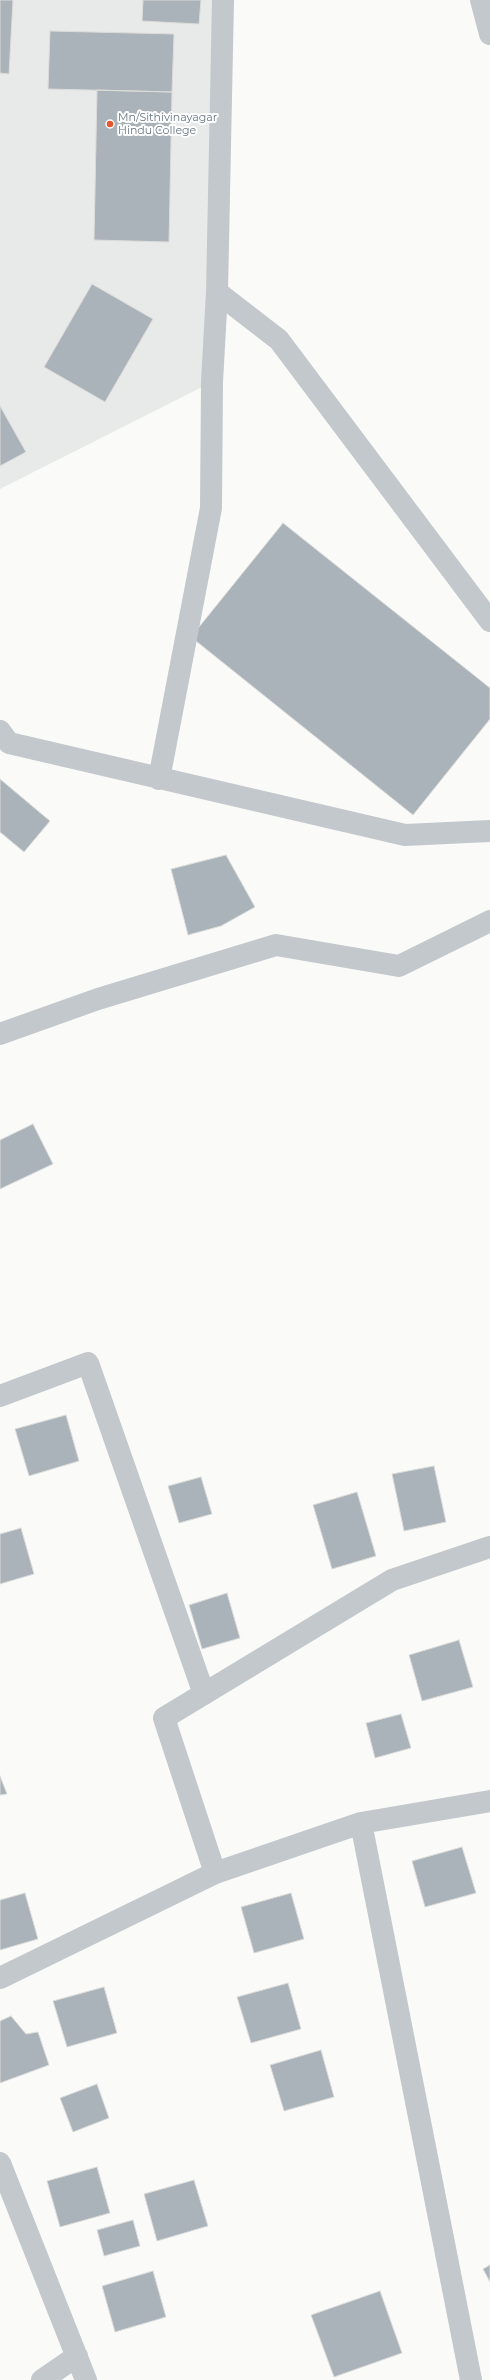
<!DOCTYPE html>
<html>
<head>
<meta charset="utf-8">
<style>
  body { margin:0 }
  canvas { display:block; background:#fafaf8 }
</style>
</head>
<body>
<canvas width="490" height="2380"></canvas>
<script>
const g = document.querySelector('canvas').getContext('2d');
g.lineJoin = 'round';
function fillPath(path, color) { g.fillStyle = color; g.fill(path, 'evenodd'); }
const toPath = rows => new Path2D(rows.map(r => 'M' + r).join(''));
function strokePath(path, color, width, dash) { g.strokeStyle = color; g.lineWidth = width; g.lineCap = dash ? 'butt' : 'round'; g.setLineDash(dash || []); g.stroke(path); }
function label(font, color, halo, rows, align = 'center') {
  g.font = font + ' Montserrat,sans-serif'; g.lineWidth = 4; g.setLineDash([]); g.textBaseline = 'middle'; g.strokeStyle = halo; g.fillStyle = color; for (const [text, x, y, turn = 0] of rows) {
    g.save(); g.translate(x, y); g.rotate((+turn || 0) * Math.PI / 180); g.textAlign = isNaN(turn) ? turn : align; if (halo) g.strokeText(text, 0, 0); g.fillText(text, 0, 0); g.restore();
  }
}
const built = toPath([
  [0,0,223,0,212,382,0,489]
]);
const building = toPath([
  [0,0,13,0,9,74,0,73,0,0],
  [143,0,201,0,199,24,142,21,143,0],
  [50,31,174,34,172,92,48,89,50,31],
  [97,90,172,92,169,242,94,240,97,90],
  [92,284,153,319,105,402,44,367,92,284],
  [0,406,26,452,0,466,0,406],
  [283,523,490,688,490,719,413,815,191,637,283,523],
  [0,779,50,821,24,852,0,832,0,779],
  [226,855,255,907,221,926,188,935,171,869,226,855],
  [33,1124,53,1164,0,1189,0,1140,33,1124],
  [66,1415,79,1461,29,1476,15,1429,66,1415],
  [434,1466,446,1522,404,1531,392,1474,434,1466],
  [201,1477,212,1514,179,1523,168,1486,201,1477],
  [357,1492,376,1556,332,1569,313,1505,357,1492],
  [21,1528,34,1574,0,1584,0,1534,21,1528],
  [227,1593,240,1638,202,1649,189,1605,227,1593],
  [459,1640,473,1687,422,1701,409,1655,459,1640],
  [401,1714,411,1748,375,1758,366,1723,401,1714],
  [0,1776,7,1794,0,1795,0,1776],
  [462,1847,476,1893,425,1907,412,1861,462,1847],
  [25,1893,38,1939,0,1950,0,1900,25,1893],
  [291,1893,304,1939,254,1953,241,1907,291,1893],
  [288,1983,301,2029,251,2043,237,1997,288,1983],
  [104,1987,117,2033,67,2047,53,2001,104,1987],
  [11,2016,26,2034,38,2032,49,2065,0,2083,0,2021,11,2016],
  [321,2050,334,2097,284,2111,270,2065,321,2050],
  [97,2084,109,2118,73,2132,60,2098,97,2084],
  [97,2167,110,2213,60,2227,47,2181,97,2167],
  [194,2180,208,2226,157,2241,144,2194,194,2180],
  [133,2220,140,2246,104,2256,97,2230,133,2220],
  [490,2265,490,2282,483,2269,490,2265],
  [153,2271,166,2317,115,2332,102,2286,153,2271],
  [380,2291,402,2353,334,2377,311,2315,380,2291]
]);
const minor = toPath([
  [481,0,490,34],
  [217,292,279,340,490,621],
  [0,731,9,743,405,835,490,831],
  [159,779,211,508,212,382,217,292,223,0],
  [0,1034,98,999,276,945,399,966,490,921],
  [0,1396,88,1363,204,1694],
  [215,1873,361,1823],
  [0,1978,215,1873,164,1718,392,1580,490,1547],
  [0,2163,86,2380],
  [42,2380,77,2356],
  [471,2380,361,1823,490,1801]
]);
const markers = [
  [110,124,4,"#e4572e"]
];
const poiNames = [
  ["Mn/Sithivinayagar",118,118],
  ["Hindu College",118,131]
];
fillPath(built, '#e8e9e9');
fillPath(building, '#aab3b9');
strokePath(building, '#dcdcda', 1);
strokePath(minor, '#c3c8cc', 22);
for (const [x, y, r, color] of markers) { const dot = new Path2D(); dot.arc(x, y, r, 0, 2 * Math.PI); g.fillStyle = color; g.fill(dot); strokePath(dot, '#fff', 1.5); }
label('11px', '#657683', '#fff', poiNames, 'left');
</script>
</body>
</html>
